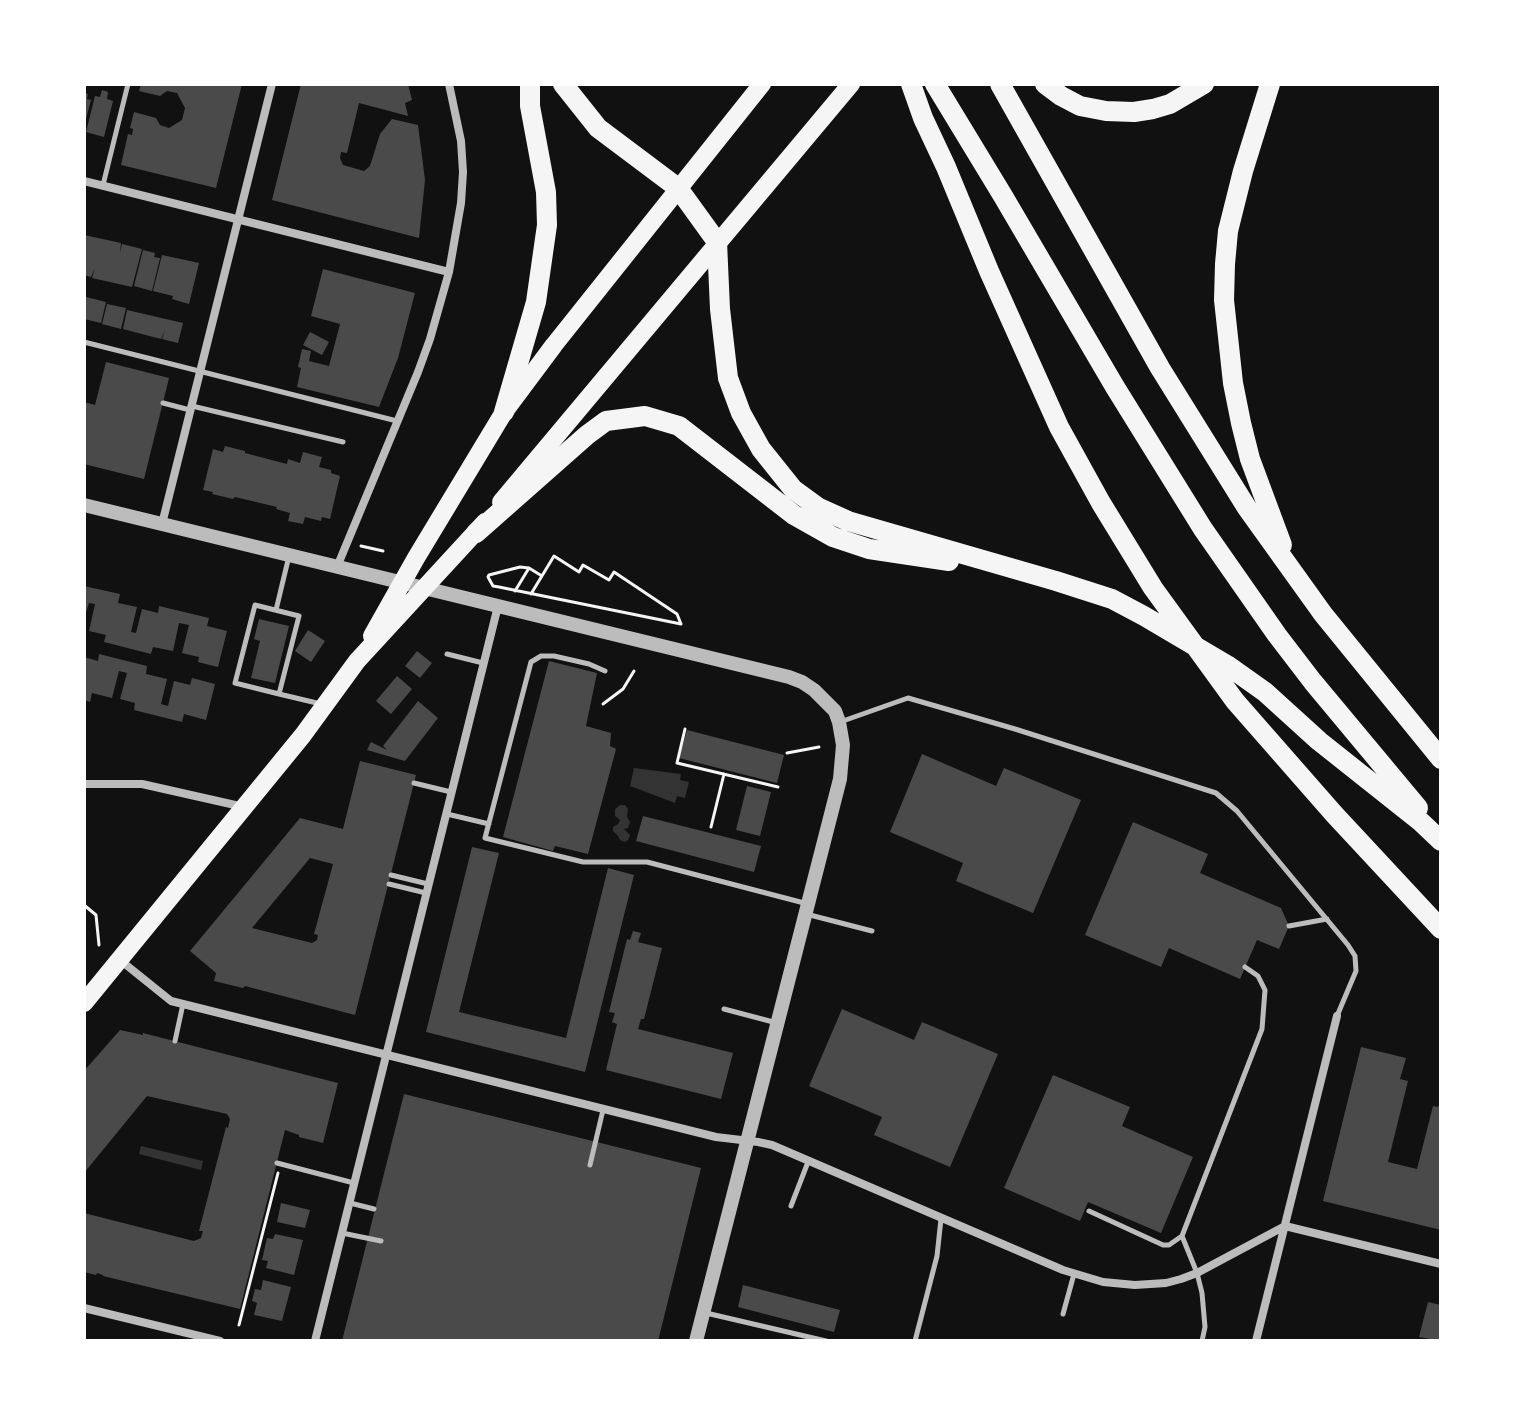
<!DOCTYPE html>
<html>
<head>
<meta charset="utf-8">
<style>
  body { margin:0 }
  #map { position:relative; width:1525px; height:1425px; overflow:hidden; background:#111; font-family:"Noto Sans",sans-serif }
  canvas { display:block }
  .frame { position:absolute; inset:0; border:86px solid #fff; pointer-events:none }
</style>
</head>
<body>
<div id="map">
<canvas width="1525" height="1425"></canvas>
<div class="frame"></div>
</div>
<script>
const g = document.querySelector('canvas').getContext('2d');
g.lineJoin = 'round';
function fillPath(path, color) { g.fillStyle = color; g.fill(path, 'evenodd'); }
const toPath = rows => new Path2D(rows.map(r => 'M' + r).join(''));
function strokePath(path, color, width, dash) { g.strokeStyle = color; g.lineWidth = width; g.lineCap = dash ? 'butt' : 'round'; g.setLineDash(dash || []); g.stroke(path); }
const water = toPath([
  [634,768,681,774,680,780,689,782,685,798,677,796,675,803,630,786],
  [620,805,625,805,628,809,627,817,630,822,628,828,624,829,630,835,628,840,625,842,620,840,618,836,613,831,613,827,618,824,620,820,615,816,615,809],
  [141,1146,203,1161,201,1170,139,1154]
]);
const building = toPath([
  [141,84,242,84,216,188,121,165,128,134,132,135,133,129,130,128,134,112,156,118,160,125,169,128,182,120,185,108,177,93,167,91,160,96,139,91],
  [301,84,408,84,412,100,405,103,408,116,359,103,347,153,341,152,340,158,343,165,364,171,370,166,380,134,392,119,418,125,425,180,419,238,272,200],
  [102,90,108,92,107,99,113,101,104,137,86,132,95,96,100,97],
  [84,93,88,94,87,99,91,100,85,123],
  [84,235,121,243,120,253,122,244,142,249,132,287,92,278,95,268,91,277,84,275],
  [143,250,155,253,154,257,160,258,152,291,134,286],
  [162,255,199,263,189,304,172,299,173,296,153,291],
  [323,269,415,293,398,358,379,407,297,387,301,368,298,367,302,349,311,351,309,361,329,366,340,324,311,316],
  [86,297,106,302,101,323,84,319,84,299],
  [107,304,126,308,121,329,102,324],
  [127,310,183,323,178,343,162,339,165,330,161,339,123,329],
  [310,332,329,342,322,355,303,345],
  [106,362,169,378,144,479,84,464,84,402,95,405],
  [225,446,245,451,245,453,287,464,288,459,300,463,303,452,322,457,319,467,331,470,331,473,340,476,330,519,322,517,321,521,305,517,303,524,288,521,290,513,276,509,277,507,235,497,233,499,212,494,213,492,203,490,213,449,223,452],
  [84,586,120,594,118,603,137,607,131,632,136,633,142,609,158,613,159,606,209,618,207,626,227,631,218,667,198,662,199,657,182,653,189,625,179,623,173,651,153,647,151,654,104,642,106,635,89,631,95,604,89,603,84,618],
  [259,619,289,626,275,683,251,678,260,641,254,639],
  [308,630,325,641,311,662,295,651],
  [417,651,432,663,420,678,405,666],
  [99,654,147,666,146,674,167,679,161,704,168,706,174,681,190,685,192,678,215,684,206,720,184,714,182,722,134,710,135,703,120,699,127,673,119,671,112,698,92,693,90,702,84,700,84,657,98,661],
  [549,661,597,673,586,726,611,733,610,746,616,749,588,854,555,846,553,851,503,837],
  [397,676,412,689,391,714,376,701],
  [418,701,438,718,405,761,367,750,371,742,387,750,383,746],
  [687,730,784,755,777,783,679,758],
  [922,754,996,786,1004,768,1081,800,1033,913,956,881,963,863,890,832],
  [360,761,416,775,355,1015,245,986,243,988,214,981,216,973,190,951,300,818,343,829],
  [310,858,333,864,314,934,318,935,317,940,312,943,252,928],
  [747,786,771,792,760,836,736,830],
  [643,816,761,846,754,872,636,841],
  [1133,822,1208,854,1200,873,1281,908,1289,926,1279,949,1257,940,1240,979,1169,948,1161,967,1085,935],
  [472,847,499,853,459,1012,566,1038,608,868,634,875,585,1072,426,1032],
  [633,931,641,933,638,942,662,948,644,1019,641,1019,638,1029,733,1053,721,1099,606,1070,617,1024,612,1022,615,1013,609,1012,627,939,630,940],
  [842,1009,914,1040,922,1022,998,1054,950,1167,874,1135,882,1117,809,1086],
  [120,1030,143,1035,143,1033,338,1083,323,1143,299,1137,299,1135,285,1130,240,1309,103,1276,103,1275,97,1273,96,1275,84,1272,84,1213,194,1241,201,1238,203,1231,199,1231,226,1127,228,1128,230,1119,227,1114,147,1096,84,1173,84,1071],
  [1361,1047,1406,1058,1400,1079,1408,1081,1388,1162,1417,1169,1433,1106,1438,1107,1441,1100,1441,1230,1323,1201],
  [1053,1075,1130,1107,1122,1126,1193,1157,1161,1233,1088,1202,1080,1221,1004,1188],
  [404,1094,701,1168,658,1341,342,1341],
  [281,1203,310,1210,305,1228,277,1222],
  [275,1234,303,1240,294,1275,266,1268,268,1261,262,1260,267,1238,273,1239],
  [263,1280,291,1287,282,1321,254,1315,257,1303,252,1301,255,1289,261,1290],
  [743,1285,840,1310,834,1332,738,1307],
  [1428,1302,1441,1305,1441,1341,1419,1337]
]);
const path = toPath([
  [361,546,383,551],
  [542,576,529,568,520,567,489,575,488,577,493,586,499,587,681,624],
  [515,591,529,568],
  [531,594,554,556,579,572,583,565,609,580,614,572,677,614,681,624],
  [603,704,623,689,634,671],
  [685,729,677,763,778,787],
  [787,753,819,747],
  [711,827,724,774],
  [84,905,96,915,99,945],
  [239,1325,278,1173]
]);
const service = toPath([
  [103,185,128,84],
  [84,342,397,421],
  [163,403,190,410],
  [192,406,343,442],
  [276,610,289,556],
  [447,654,483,663],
  [605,671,589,664,554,656,541,656,531,662,485,838,583,862,647,862,808,904],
  [279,694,299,616,255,605,235,683,279,694,321,704],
  [840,722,908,698,1015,729,1216,793,1237,811,1348,945,1355,956,1356,971,1337,1016],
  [414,783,451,792],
  [447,814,489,824],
  [391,875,428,884],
  [389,884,426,893],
  [806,914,872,931],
  [1289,926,1327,919],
  [724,1009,777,1023],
  [175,1041,183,1004],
  [277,1163,354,1183],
  [590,1165,603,1110],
  [350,1203,374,1209],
  [791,1206,808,1162],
  [1089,1211,1163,1245,1169,1245,1182,1236,1262,1029,1265,990,1258,976,1245,967],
  [342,1233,381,1241],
  [1182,1236,1197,1273,1202,1293,1205,1327,1202,1341],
  [706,1313,826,1341],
  [1063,1314,1074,1274],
  [915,1341,937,1256,941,1219]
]);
const minor = toPath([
  [84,181,449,272],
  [162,524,272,84],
  [337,567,418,372,430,339,449,272,461,203,463,172,461,141,449,84],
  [84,784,142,784,244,807],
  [120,960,171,1001,716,1137,758,1142,772,1145,1063,1270,1103,1282,1135,1285,1166,1283,1181,1279,1197,1273,1285,1226,1441,1264],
  [84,1308,220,1341],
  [315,1341,498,606],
  [1256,1341,1337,1016]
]);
const tertiary = toPath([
  [84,505,789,677,802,682,814,690,835,711,839,722,843,745,840,779,696,1341]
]);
const primary = toPath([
  [501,502,851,84],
  [372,636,416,558,504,412,554,345,762,84],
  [84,1003,303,735,357,661,485,522]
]);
const motorway = toPath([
  [563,84,598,128,678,188,717,242,720,309,728,378,741,413,761,449,793,489,819,508,848,521,1056,581,1112,599,1144,616,1227,665,1265,692,1319,741,1421,822,1441,841],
  [911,84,923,118,946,167,989,271,1059,427,1101,503,1153,588,1235,701,1334,814,1441,929],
  [935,84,1003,196,1115,387,1203,529,1277,635,1313,682,1418,808],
  [1000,84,1160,368,1247,508,1323,614,1441,759],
  [1045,84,1061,96,1080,106,1106,111,1134,112,1153,109,1170,104,1204,84],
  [1270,84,1243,171,1228,231,1225,264,1224,300,1233,383,1241,423,1250,459,1282,545],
  [504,412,536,302,547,225,546,192,530,106,530,84],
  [476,533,587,435,606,421,645,416,679,426,794,515,833,537,869,549,949,561]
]);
fillPath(water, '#333');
fillPath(building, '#4a4a4a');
strokePath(path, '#f5f5f5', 3);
strokePath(service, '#bcbcbc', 5);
strokePath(minor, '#bcbcbc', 8);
strokePath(tertiary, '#bcbcbc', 14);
strokePath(primary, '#f5f5f5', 18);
strokePath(motorway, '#f5f5f5', 20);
</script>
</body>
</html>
